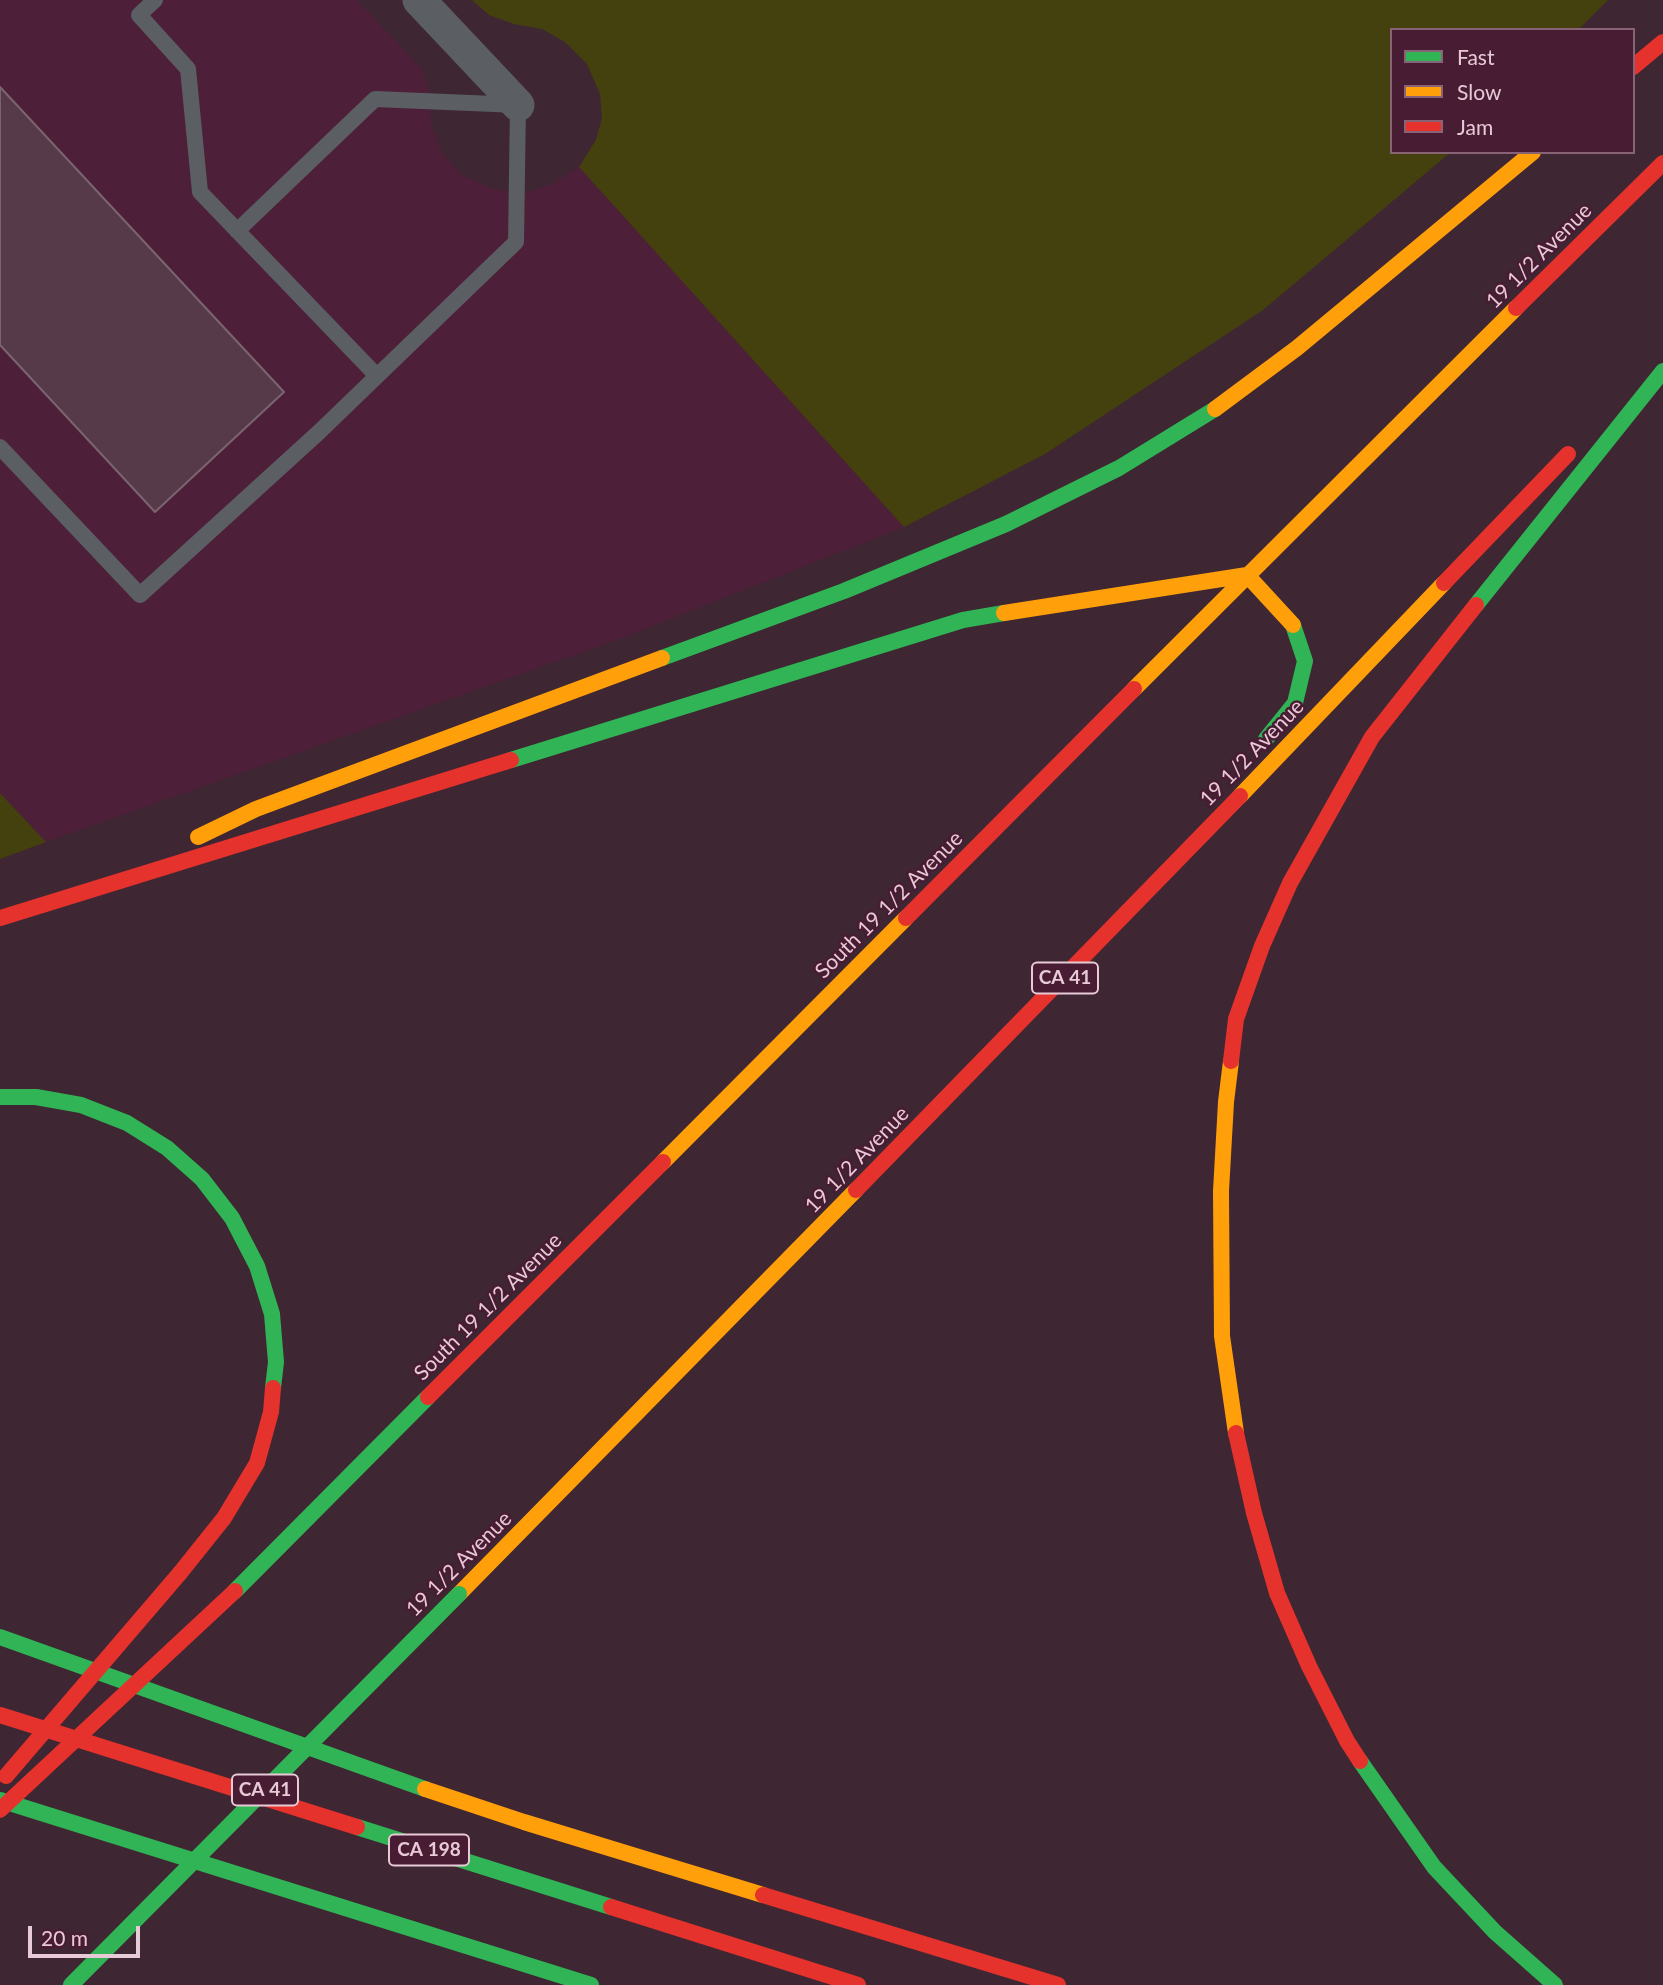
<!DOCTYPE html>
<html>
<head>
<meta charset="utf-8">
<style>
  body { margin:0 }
  #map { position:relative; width:1663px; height:1985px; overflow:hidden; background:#3e2632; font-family:Lato,sans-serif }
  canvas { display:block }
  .legend { position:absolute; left:1390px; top:28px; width:245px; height:126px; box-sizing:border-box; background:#481c33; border:2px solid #886275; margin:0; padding:9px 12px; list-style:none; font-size:21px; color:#e8cad7 }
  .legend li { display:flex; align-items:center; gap:14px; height:35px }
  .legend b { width:35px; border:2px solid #886275 }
  .scale { position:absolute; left:28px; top:1926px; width:112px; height:32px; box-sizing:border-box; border:4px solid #e8cad7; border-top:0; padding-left:9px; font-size:21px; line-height:24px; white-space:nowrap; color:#e8cad7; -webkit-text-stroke:5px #481c33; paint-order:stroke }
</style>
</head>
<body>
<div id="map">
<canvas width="1663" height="1985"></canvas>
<ul class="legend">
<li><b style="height:9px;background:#30b455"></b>Fast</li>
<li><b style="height:9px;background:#ff9f0a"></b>Slow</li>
<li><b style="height:9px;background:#e5322d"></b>Jam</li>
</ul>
<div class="scale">20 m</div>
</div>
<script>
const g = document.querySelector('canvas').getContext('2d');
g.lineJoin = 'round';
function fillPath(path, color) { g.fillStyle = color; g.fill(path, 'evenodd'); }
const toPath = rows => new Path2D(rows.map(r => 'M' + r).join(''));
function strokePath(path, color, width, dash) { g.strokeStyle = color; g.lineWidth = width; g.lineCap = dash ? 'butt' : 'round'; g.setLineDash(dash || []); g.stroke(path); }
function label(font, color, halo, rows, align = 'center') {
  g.font = font + ' Lato,sans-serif'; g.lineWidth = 5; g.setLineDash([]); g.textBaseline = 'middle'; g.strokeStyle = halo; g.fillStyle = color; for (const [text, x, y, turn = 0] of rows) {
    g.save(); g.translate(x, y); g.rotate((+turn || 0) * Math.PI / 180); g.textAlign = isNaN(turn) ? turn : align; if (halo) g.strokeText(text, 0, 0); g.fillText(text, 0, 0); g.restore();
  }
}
const built = toPath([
  [0,0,357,0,421,68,430,93,431,124,441,151,460,174,495,190,525,193,552,184,579,167,904,527,614,641,46,842,0,793]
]);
const green = toPath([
  [472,0,1608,0,1578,30,1392,30,1392,152,1451,152,1263,310,1045,454,904,527,579,167,596,140,602,118,600,94,587,64,565,42,542,29,514,24,489,15],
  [0,793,46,842,0,859]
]);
const building = toPath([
  [0,87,284,392,155,512,0,345,0,87]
]);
const lane = toPath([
  [155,0,139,15,188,69,200,192,377,376],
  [0,447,140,595,318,433,516,242,518,105,375,99,237,231]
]);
const street = toPath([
  [419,0,518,105]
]);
const fast = toPath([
  [1476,605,1663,371],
  [662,658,844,591,1006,524,1119,468,1215,409],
  [1266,739,1295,703,1305,661,1293,625],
  [511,760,963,620,1004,613],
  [0,1097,36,1097,81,1105,127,1123,167,1148,202,1179,232,1218,257,1266,272,1314,276,1362,273,1388],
  [235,1591,428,1397],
  [0,1637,425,1789],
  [1360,1761,1434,1867,1495,1932,1555,1985],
  [0,1800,591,1985],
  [357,1827,611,1907]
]);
const slow = toPath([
  [1215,409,1297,348,1533,152],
  [1004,613,1247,575,1293,625],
  [1134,689,1516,308],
  [1240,796,1444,583],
  [198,837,256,809,662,658],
  [1231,1061,1226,1102,1221,1191,1222,1336,1236,1433],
  [663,1162,906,918],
  [459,1594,856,1190],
  [425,1789,524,1822,763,1895]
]);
const jam = toPath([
  [1633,67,1663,42],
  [1516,308,1663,163],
  [1444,583,1568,454],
  [0,918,511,760],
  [906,918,1134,689],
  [1231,1061,1236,1019,1262,946,1290,883,1372,737,1476,605],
  [856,1190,1240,796],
  [428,1397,663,1162],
  [1236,1433,1254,1513,1277,1593,1309,1666,1347,1741,1360,1761],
  [180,1573,224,1518,257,1463,271,1412,273,1388],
  [0,1715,357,1827],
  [763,1895,1058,1985],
  [611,1907,858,1985]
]);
const fastBridge = toPath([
  [71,1985,459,1594]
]);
const jamBridge = toPath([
  [6,1776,180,1573],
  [0,1810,235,1591]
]);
const shields = [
  [1065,978,66],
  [265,1790,66],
  [429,1850,80]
];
const shieldNames = [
  ["CA 41",1065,978],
  ["CA 41",265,1790],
  ["CA 198",429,1850]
];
const streetNames = [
  ["19 1/2 Avenue",1539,256,-45],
  ["19 1/2 Avenue",1252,753,-46],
  ["South 19 1/2 Avenue",889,905,-45],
  ["19 1/2 Avenue",857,1160,-46],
  ["South 19 1/2 Avenue",488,1307,-45],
  ["19 1/2 Avenue",459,1564,-45]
];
fillPath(built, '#4e1f39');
fillPath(green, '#44410e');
fillPath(building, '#573a4a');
strokePath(building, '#7a656f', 2);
strokePath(lane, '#5b5e63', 16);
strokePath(street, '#5b5e63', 33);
strokePath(fast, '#30b455', 16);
strokePath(slow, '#ff9f0a', 16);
strokePath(jam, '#e5322d', 16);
strokePath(fastBridge, '#30b455', 16);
strokePath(jamBridge, '#e5322d', 16);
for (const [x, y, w] of shields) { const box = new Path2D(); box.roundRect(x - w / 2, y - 15.5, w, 31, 5); g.fillStyle = '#481c33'; g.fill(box); strokePath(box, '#e8cad7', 2); }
label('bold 19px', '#e8cad7', null, shieldNames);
label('21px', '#e8cad7', '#481c33', streetNames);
</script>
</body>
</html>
